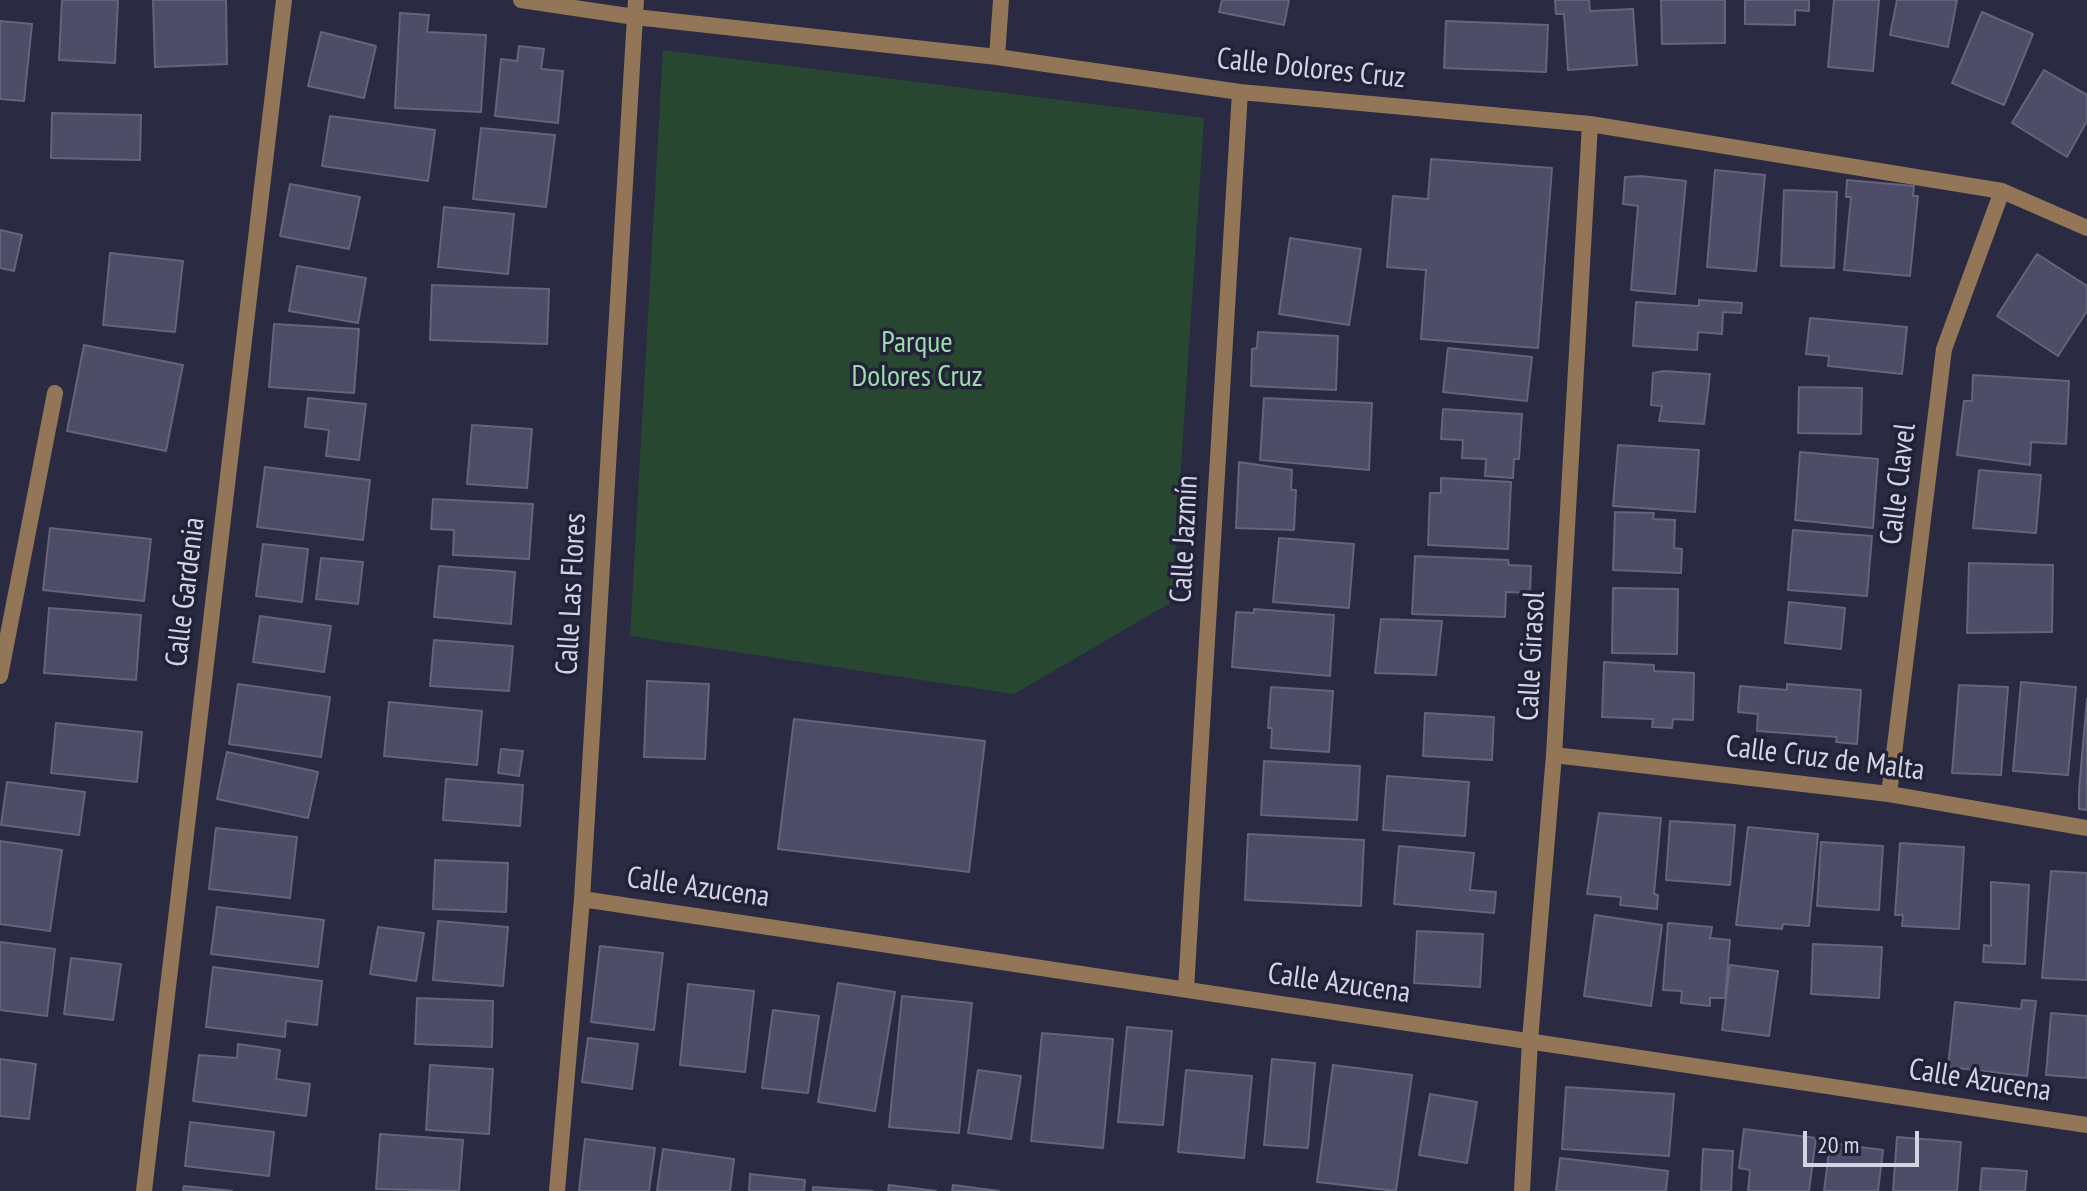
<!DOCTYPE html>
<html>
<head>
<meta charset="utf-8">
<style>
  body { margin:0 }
  #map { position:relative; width:2087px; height:1191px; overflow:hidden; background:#2a2b42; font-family:"PT Sans Narrow",sans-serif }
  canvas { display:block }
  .scale { position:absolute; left:1803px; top:1131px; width:116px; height:36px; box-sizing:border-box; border:4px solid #d3d4e4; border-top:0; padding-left:10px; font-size:24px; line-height:28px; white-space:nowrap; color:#d3d4e4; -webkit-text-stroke:6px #212137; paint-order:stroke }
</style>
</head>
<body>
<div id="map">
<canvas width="2087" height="1191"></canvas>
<div class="scale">20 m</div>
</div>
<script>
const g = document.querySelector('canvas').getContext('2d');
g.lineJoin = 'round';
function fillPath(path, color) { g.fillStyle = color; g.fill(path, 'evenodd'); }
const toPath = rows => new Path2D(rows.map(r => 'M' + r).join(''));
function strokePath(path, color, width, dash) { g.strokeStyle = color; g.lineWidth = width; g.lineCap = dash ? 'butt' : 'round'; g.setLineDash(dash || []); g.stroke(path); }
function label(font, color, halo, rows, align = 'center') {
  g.font = font + ' "PT Sans Narrow",sans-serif'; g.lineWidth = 7; g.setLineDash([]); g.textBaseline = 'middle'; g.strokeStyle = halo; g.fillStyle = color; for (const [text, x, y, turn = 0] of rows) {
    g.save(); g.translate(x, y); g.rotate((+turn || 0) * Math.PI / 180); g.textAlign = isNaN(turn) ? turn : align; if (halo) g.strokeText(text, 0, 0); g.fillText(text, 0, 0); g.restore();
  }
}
const green = toPath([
  [663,50,1204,118,1172,602,1014,694,630,636]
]);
const building = toPath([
  [62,0,118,0,115,63,59,60,62,0],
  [153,0,226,0,227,64,155,67,153,0],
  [1222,0,1289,0,1284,25,1219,12,1222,0],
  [1555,0,1589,0,1590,11,1633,9,1637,65,1568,70,1564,14,1556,14,1555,0],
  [1661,0,1725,0,1725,43,1662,44,1661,0],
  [1745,0,1809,0,1809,11,1795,10,1795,25,1745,24,1745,0],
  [1834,0,1879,0,1873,71,1828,67,1834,0],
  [1897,0,1957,0,1948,47,1890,35,1897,0],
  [1982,12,2033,34,2004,105,1952,83,1982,12],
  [400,13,429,15,427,32,486,35,481,112,395,108,400,13],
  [0,21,32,24,24,101,0,99,0,21],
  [1446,21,1548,25,1546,72,1444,68,1446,21],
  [321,32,376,46,364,98,308,86,321,32],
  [519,46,544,49,541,69,563,71,558,123,495,116,501,59,517,61,519,46],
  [2044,70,2087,95,2087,121,2067,157,2012,123,2044,70],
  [52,113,141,115,140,160,51,158,52,113],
  [330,116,435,130,428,181,322,166,330,116],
  [481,128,555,135,546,207,473,199,481,128],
  [1431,159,1552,168,1538,348,1421,339,1426,270,1387,267,1393,196,1428,199,1431,159],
  [1715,170,1765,175,1756,271,1707,267,1715,170],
  [1641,176,1686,181,1675,294,1631,290,1638,206,1623,204,1625,177,1641,176],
  [1847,180,1914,186,1913,196,1918,196,1910,276,1844,270,1851,197,1846,197,1847,180],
  [290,184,360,197,349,249,280,236,290,184],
  [1784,190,1837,192,1834,268,1781,266,1784,190],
  [444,207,514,214,508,274,438,267,444,207],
  [0,230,22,235,14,271,0,268,0,230],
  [1290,238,1361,249,1349,325,1279,314,1290,238],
  [110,253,183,261,175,332,103,325,110,253],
  [2037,254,2087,286,2087,311,2058,356,1997,316,2037,254],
  [297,266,366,278,358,323,289,311,297,266],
  [432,285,549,289,547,344,430,340,432,285],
  [1699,300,1742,303,1741,313,1723,312,1722,334,1698,332,1697,350,1633,346,1636,302,1699,306,1699,300],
  [1810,318,1907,327,1902,374,1828,366,1829,356,1806,354,1810,318],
  [274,324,359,329,354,393,269,387,274,324],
  [1258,332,1338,336,1336,390,1251,386,1252,349,1257,348,1258,332],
  [84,345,183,365,166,451,67,431,84,345],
  [1448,348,1532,357,1527,401,1443,392,1448,348],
  [1664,371,1710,374,1704,424,1659,421,1662,406,1651,405,1653,373,1664,371],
  [1973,375,2069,381,2066,444,2031,442,2030,465,1957,455,1964,401,1972,401,1973,375],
  [1799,387,1862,388,1861,434,1798,433,1799,387],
  [308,398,366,404,359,460,326,456,329,430,305,427,308,398],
  [1264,398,1372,403,1369,470,1260,460,1264,398],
  [1443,409,1522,414,1519,459,1514,459,1513,478,1485,476,1486,459,1462,458,1463,440,1441,439,1443,409],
  [472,425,532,429,527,488,467,484,472,425],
  [1618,445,1699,450,1695,512,1613,506,1618,445],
  [1800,452,1878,459,1873,528,1795,520,1800,452],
  [1239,462,1292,470,1291,490,1296,490,1294,530,1236,528,1239,462],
  [265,467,370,480,363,540,257,527,265,467],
  [1979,470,2041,475,2036,533,1973,528,1979,470],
  [1441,478,1511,482,1508,549,1428,545,1430,493,1441,493,1441,478],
  [433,499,533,504,529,559,453,555,454,530,431,529,433,499],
  [1615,512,1654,513,1653,519,1675,520,1674,548,1682,549,1681,573,1613,570,1615,512],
  [50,528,151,539,144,601,43,590,50,528],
  [1793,530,1872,536,1867,596,1788,590,1793,530],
  [1279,538,1354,544,1349,608,1273,602,1279,538],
  [263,544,308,549,302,602,256,596,263,544],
  [1415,556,1508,560,1509,565,1531,566,1530,593,1506,592,1505,617,1412,614,1415,556],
  [321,558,363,562,358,604,316,599,321,558],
  [1969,563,2053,565,2052,632,1967,633,1969,563],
  [439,566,515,572,511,624,434,617,439,566],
  [1613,588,1678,589,1677,654,1612,653,1613,588],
  [1789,602,1845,608,1841,649,1785,643,1789,602],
  [49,608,141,615,136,680,44,673,49,608],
  [1254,609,1334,615,1330,676,1232,667,1236,612,1254,613,1254,609],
  [260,616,331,626,324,672,253,662,260,616],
  [1381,619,1442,621,1436,675,1375,673,1381,619],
  [434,640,513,646,509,691,430,686,434,640],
  [1604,662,1654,665,1654,671,1694,673,1693,720,1673,719,1672,728,1652,727,1653,719,1602,717,1604,662],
  [647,681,709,684,705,759,644,757,647,681],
  [2021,682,2076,687,2068,775,2013,771,2021,682],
  [238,684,330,697,321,757,229,744,238,684],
  [1787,684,1861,690,1857,744,1836,742,1837,737,1757,731,1758,714,1738,712,1740,686,1787,690,1787,684],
  [1959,685,2008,687,2001,775,1952,773,1959,685],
  [1271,687,1333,691,1329,752,1271,748,1272,728,1268,728,1271,687],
  [2087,699,2087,810,2079,809,2079,790,2087,699],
  [389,702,482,711,477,765,384,756,389,702],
  [1425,713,1494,717,1492,760,1423,756,1425,713],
  [794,719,985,741,969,872,778,849,794,719],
  [56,723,142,732,137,782,51,773,56,723],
  [501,749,523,751,519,776,498,773,501,749],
  [227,752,318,772,308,818,217,799,227,752],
  [1264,761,1360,766,1357,820,1261,815,1264,761],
  [1387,776,1469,782,1465,836,1383,830,1387,776],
  [446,779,523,785,520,826,443,820,446,779],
  [7,782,85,792,79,835,1,825,7,782],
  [1599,813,1661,818,1654,894,1658,895,1657,909,1620,905,1621,897,1587,894,1599,813],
  [1670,821,1735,825,1730,885,1666,880,1670,821],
  [1748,827,1818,834,1809,926,1783,924,1782,929,1736,925,1748,827],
  [216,828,297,837,290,898,209,889,216,828],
  [1248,834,1364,840,1361,906,1245,900,1248,834],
  [0,841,62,850,50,931,0,924,0,841],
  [1821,842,1883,846,1879,910,1817,906,1821,842],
  [1900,843,1964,847,1959,929,1902,926,1903,915,1895,915,1900,843],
  [1399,846,1474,853,1470,890,1496,892,1494,913,1394,904,1399,846],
  [435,860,508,863,506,912,433,909,435,860],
  [2051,871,2087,873,2087,980,2042,978,2051,871],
  [1991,882,2029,885,2025,964,1983,962,1984,945,1991,946,1991,882],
  [217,907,324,920,318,967,211,954,217,907],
  [1595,915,1662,925,1651,1006,1584,996,1595,915],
  [438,921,508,927,503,986,433,980,438,921],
  [1668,923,1712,927,1710,938,1730,940,1725,998,1710,998,1710,1006,1681,1003,1682,991,1663,990,1668,923],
  [378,927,424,933,416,981,370,974,378,927],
  [1417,931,1483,934,1480,987,1414,983,1417,931],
  [0,942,55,949,47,1016,0,1010,0,942],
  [1813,944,1882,947,1879,998,1811,994,1813,944],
  [600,946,663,953,654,1030,591,1022,600,946],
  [71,958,121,964,113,1020,64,1014,71,958],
  [1730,965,1778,971,1769,1036,1722,1030,1730,965],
  [213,967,322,981,317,1025,286,1021,285,1037,206,1027,213,967],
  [838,983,895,992,875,1111,818,1102,838,983],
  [688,984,754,991,745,1072,680,1065,688,984],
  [902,996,972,1003,959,1133,889,1127,902,996],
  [417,998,493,1001,492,1047,415,1044,417,998],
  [2022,1000,2036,1001,2027,1076,1948,1067,1955,1002,2021,1009,2022,1000],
  [773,1010,819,1016,808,1093,762,1088,773,1010],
  [2051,1013,2087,1016,2087,1078,2046,1075,2051,1013],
  [1127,1027,1172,1031,1163,1125,1118,1122,1127,1027],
  [1042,1033,1113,1039,1103,1148,1031,1141,1042,1033],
  [588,1038,638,1044,632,1089,582,1082,588,1038],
  [238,1044,280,1050,276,1079,310,1084,306,1116,193,1101,199,1055,237,1058,238,1044],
  [0,1059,36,1064,29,1119,0,1116,0,1059],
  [1272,1059,1315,1063,1308,1148,1264,1145,1272,1059],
  [430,1065,493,1069,489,1134,426,1130,430,1065],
  [1333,1065,1412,1075,1396,1191,1317,1182,1333,1065],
  [978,1070,1021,1076,1011,1139,968,1133,978,1070],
  [1186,1070,1252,1076,1244,1158,1178,1152,1186,1070],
  [1566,1087,1674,1094,1669,1156,1562,1149,1566,1087],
  [1430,1094,1477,1102,1467,1163,1419,1155,1430,1094],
  [190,1122,274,1132,269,1176,185,1166,190,1122],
  [1744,1129,1816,1138,1809,1191,1748,1191,1750,1170,1739,1168,1744,1129],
  [380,1134,463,1140,459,1191,376,1189,380,1134],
  [1897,1137,1961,1142,1957,1191,1893,1191,1897,1137],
  [585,1139,655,1148,649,1191,579,1191,585,1139],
  [1830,1143,1883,1150,1878,1191,1824,1191,1830,1143],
  [663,1149,734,1159,730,1191,657,1191,663,1149],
  [1703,1149,1733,1151,1731,1191,1701,1191,1703,1149],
  [1560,1158,1668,1171,1666,1191,1556,1191,1560,1158],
  [1982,1168,2027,1171,2025,1191,1980,1191,1982,1168],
  [750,1174,805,1180,804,1191,749,1191,750,1174],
  [889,1185,936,1191,888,1191,889,1185],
  [953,1185,999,1191,952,1191,953,1185],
  [184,1186,232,1191,183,1191,184,1186],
  [813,1187,873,1191,813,1191,813,1187]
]);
const street = toPath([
  [521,0,635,17,997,57,1240,92,1590,124,2002,191,2087,228],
  [997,57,1001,0],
  [0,676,55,393],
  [1554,755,1889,794,2087,828],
  [1889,794,1944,349,2002,191],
  [582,899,2087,1125],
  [1186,989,1240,92],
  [144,1191,284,0],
  [557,1191,582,899,636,0],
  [1522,1191,1530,1040,1554,755,1590,124]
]);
const streetNames = [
  ["Calle Dolores Cruz",1311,69,6],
  ["Calle Clavel",1899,484,-83],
  ["Calle Jazmín",1185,539,-87],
  ["Calle Gardenia",186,592,-83],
  ["Calle Las Flores",572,594,-87],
  ["Calle Girasol",1532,656,-87],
  ["Calle Cruz de Malta",1825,759,7],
  ["Calle Azucena",698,888,8],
  ["Calle Azucena",1339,984,8],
  ["Calle Azucena",1980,1081,9]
];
const parkNames = [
  ["Parque",917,343],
  ["Dolores Cruz",917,377]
];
fillPath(green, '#284730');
fillPath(building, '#4e4c66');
strokePath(building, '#65637e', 2);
strokePath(street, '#927657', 16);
label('30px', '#d3d4e4', '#212137', streetNames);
label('30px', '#9cdcab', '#212137', parkNames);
</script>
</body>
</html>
